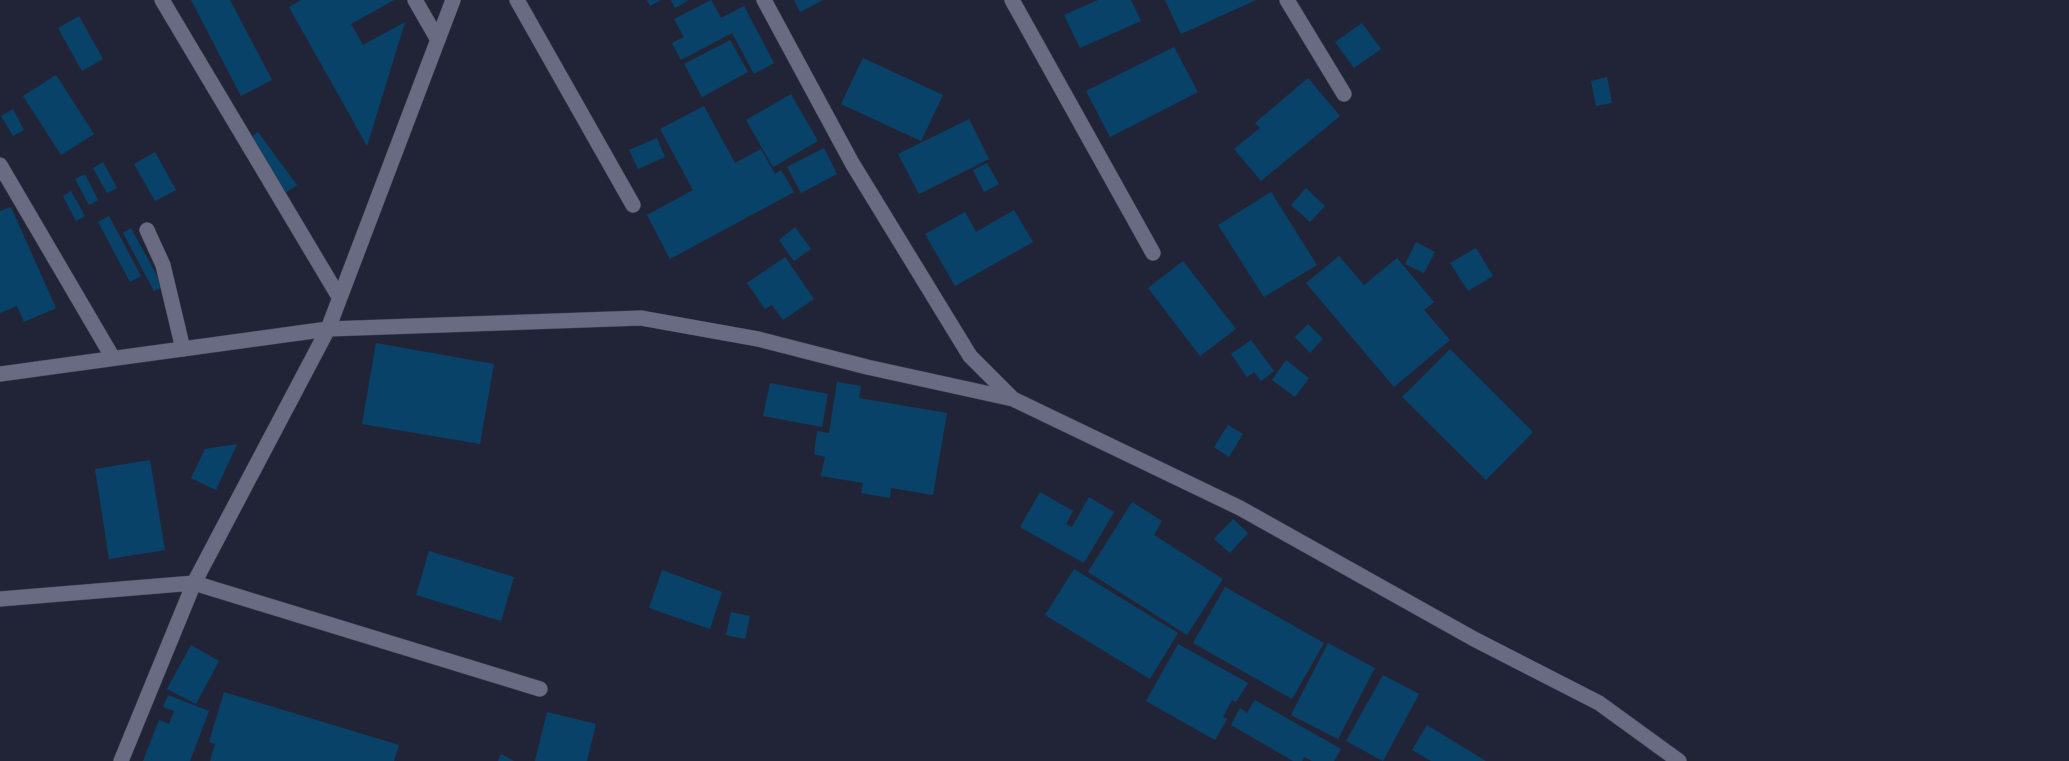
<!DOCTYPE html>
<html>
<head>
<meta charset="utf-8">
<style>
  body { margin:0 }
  canvas { display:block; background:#212436 }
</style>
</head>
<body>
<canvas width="2069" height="761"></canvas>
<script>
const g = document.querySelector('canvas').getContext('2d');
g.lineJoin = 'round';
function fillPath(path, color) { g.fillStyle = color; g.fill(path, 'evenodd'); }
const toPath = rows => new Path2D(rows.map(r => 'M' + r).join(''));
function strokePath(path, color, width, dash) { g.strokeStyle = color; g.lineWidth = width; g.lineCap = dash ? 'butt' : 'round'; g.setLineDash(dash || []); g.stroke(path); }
const building = toPath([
  [191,0,230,0,272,80,241,96],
  [301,0,394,0,351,24,363,45,405,22,367,146,289,7],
  [647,0,661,0,650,6],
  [671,0,689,0,675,8],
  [711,0,721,18,744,6,774,63,754,74,732,33,681,60,672,43,684,37,674,19],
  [794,0,823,0,800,12],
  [1098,0,1131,0,1141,21,1080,48,1064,15],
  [1165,0,1256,0,1181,34],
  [79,16,103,59,82,71,58,28],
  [1362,23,1381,49,1354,68,1335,42],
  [730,40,748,72,702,97,684,64],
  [1174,47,1198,92,1110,137,1086,91],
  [863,58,943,95,921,141,841,104],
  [56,75,94,134,61,155,23,96],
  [1607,77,1612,103,1596,106,1591,81],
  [1308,78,1340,116,1261,181,1234,149,1260,128,1255,123],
  [791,94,818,141,773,167,746,120],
  [704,106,735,163,761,149,775,174,781,170,794,192,670,259,647,215,693,190,660,129],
  [13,109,24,130,13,136,1,116],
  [969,119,989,159,919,194,898,154],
  [258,132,297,185,285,193,247,140],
  [657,138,665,157,638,169,629,150],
  [824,148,837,174,801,193,787,167],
  [155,152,176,190,155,201,134,164],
  [103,162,117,188,107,193,93,168],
  [987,163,999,184,984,192,973,170],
  [85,174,98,200,89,205,75,179],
  [1306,188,1325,206,1310,222,1291,205],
  [71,191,85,216,76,221,63,196],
  [1271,192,1317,265,1264,297,1218,225],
  [11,207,56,308,24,322,17,306,0,313,0,211],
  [1014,210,1033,242,955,286,925,234,965,212,976,232],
  [109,216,141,276,130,282,98,222],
  [795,227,811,249,794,261,779,240],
  [131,228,163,287,154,291,123,233],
  [1416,242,1435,252,1424,273,1405,264],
  [1476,248,1493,276,1468,291,1450,263],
  [1339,256,1364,285,1397,258,1434,302,1424,310,1450,340,1394,387,1306,283],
  [785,257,814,299,783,320,772,305,765,309,747,283],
  [1183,261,1236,329,1200,356,1148,288],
  [1308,324,1323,339,1310,353,1295,337],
  [1251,340,1274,371,1261,381,1254,372,1247,377,1231,354],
  [376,343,494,364,480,444,362,424],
  [1450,349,1533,432,1486,480,1402,397],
  [1286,360,1309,378,1295,397,1272,380],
  [837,382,861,386,859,398,947,413,933,495,891,488,890,498,861,493,863,483,821,476,825,457,814,454,817,431,829,433],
  [770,383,828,394,822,427,763,416],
  [1228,425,1243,434,1229,457,1214,447],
  [237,444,216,490,191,478,205,449],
  [150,460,165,550,109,559,95,469],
  [1040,492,1073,511,1066,524,1072,527,1089,497,1114,512,1084,563,1020,527],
  [1132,502,1162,521,1154,535,1223,579,1187,635,1088,572],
  [1233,519,1248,533,1230,553,1214,539],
  [429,551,514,577,501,621,416,595],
  [1074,569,1178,633,1150,679,1045,615],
  [662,570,722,592,710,629,649,608],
  [1225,587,1324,643,1292,699,1193,643],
  [731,612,750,616,745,639,726,635],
  [1328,643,1375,668,1338,739,1291,715],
  [1178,644,1248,683,1236,702,1232,700,1223,717,1227,719,1215,740,1146,701],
  [191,645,219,661,196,704,167,689],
  [1383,675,1419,694,1383,761,1346,741],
  [224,692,399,745,394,761,210,761,215,744,209,742],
  [168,695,209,711,190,761,143,761,159,720,169,724,174,711,163,707],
  [1255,700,1341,749,1334,761,1312,761,1304,757,1302,761,1293,761,1231,725,1240,708,1247,713],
  [547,712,596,724,587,761,535,761],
  [1427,725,1486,761,1431,761,1412,750],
  [501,754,514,761,498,761]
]);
const lane = toPath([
  [517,0,633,205],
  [0,165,113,358],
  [147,230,163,265,183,349],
  [194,583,540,689]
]);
const street = toPath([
  [162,0,339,297],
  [415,0,438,40],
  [764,0,852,163,970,356,1013,399,1240,508,1474,639,1599,703,1679,761],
  [1012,0,1153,253],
  [1287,0,1344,94],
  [0,374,328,329,641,318,758,339,867,367,1013,399],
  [0,599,194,583],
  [121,761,194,583,328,329,453,0]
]);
fillPath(building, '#094269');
strokePath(lane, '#3e3f4f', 16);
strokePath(street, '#3e3f4f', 16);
strokePath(lane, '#686b81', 15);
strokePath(street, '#686b81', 15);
</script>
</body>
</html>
